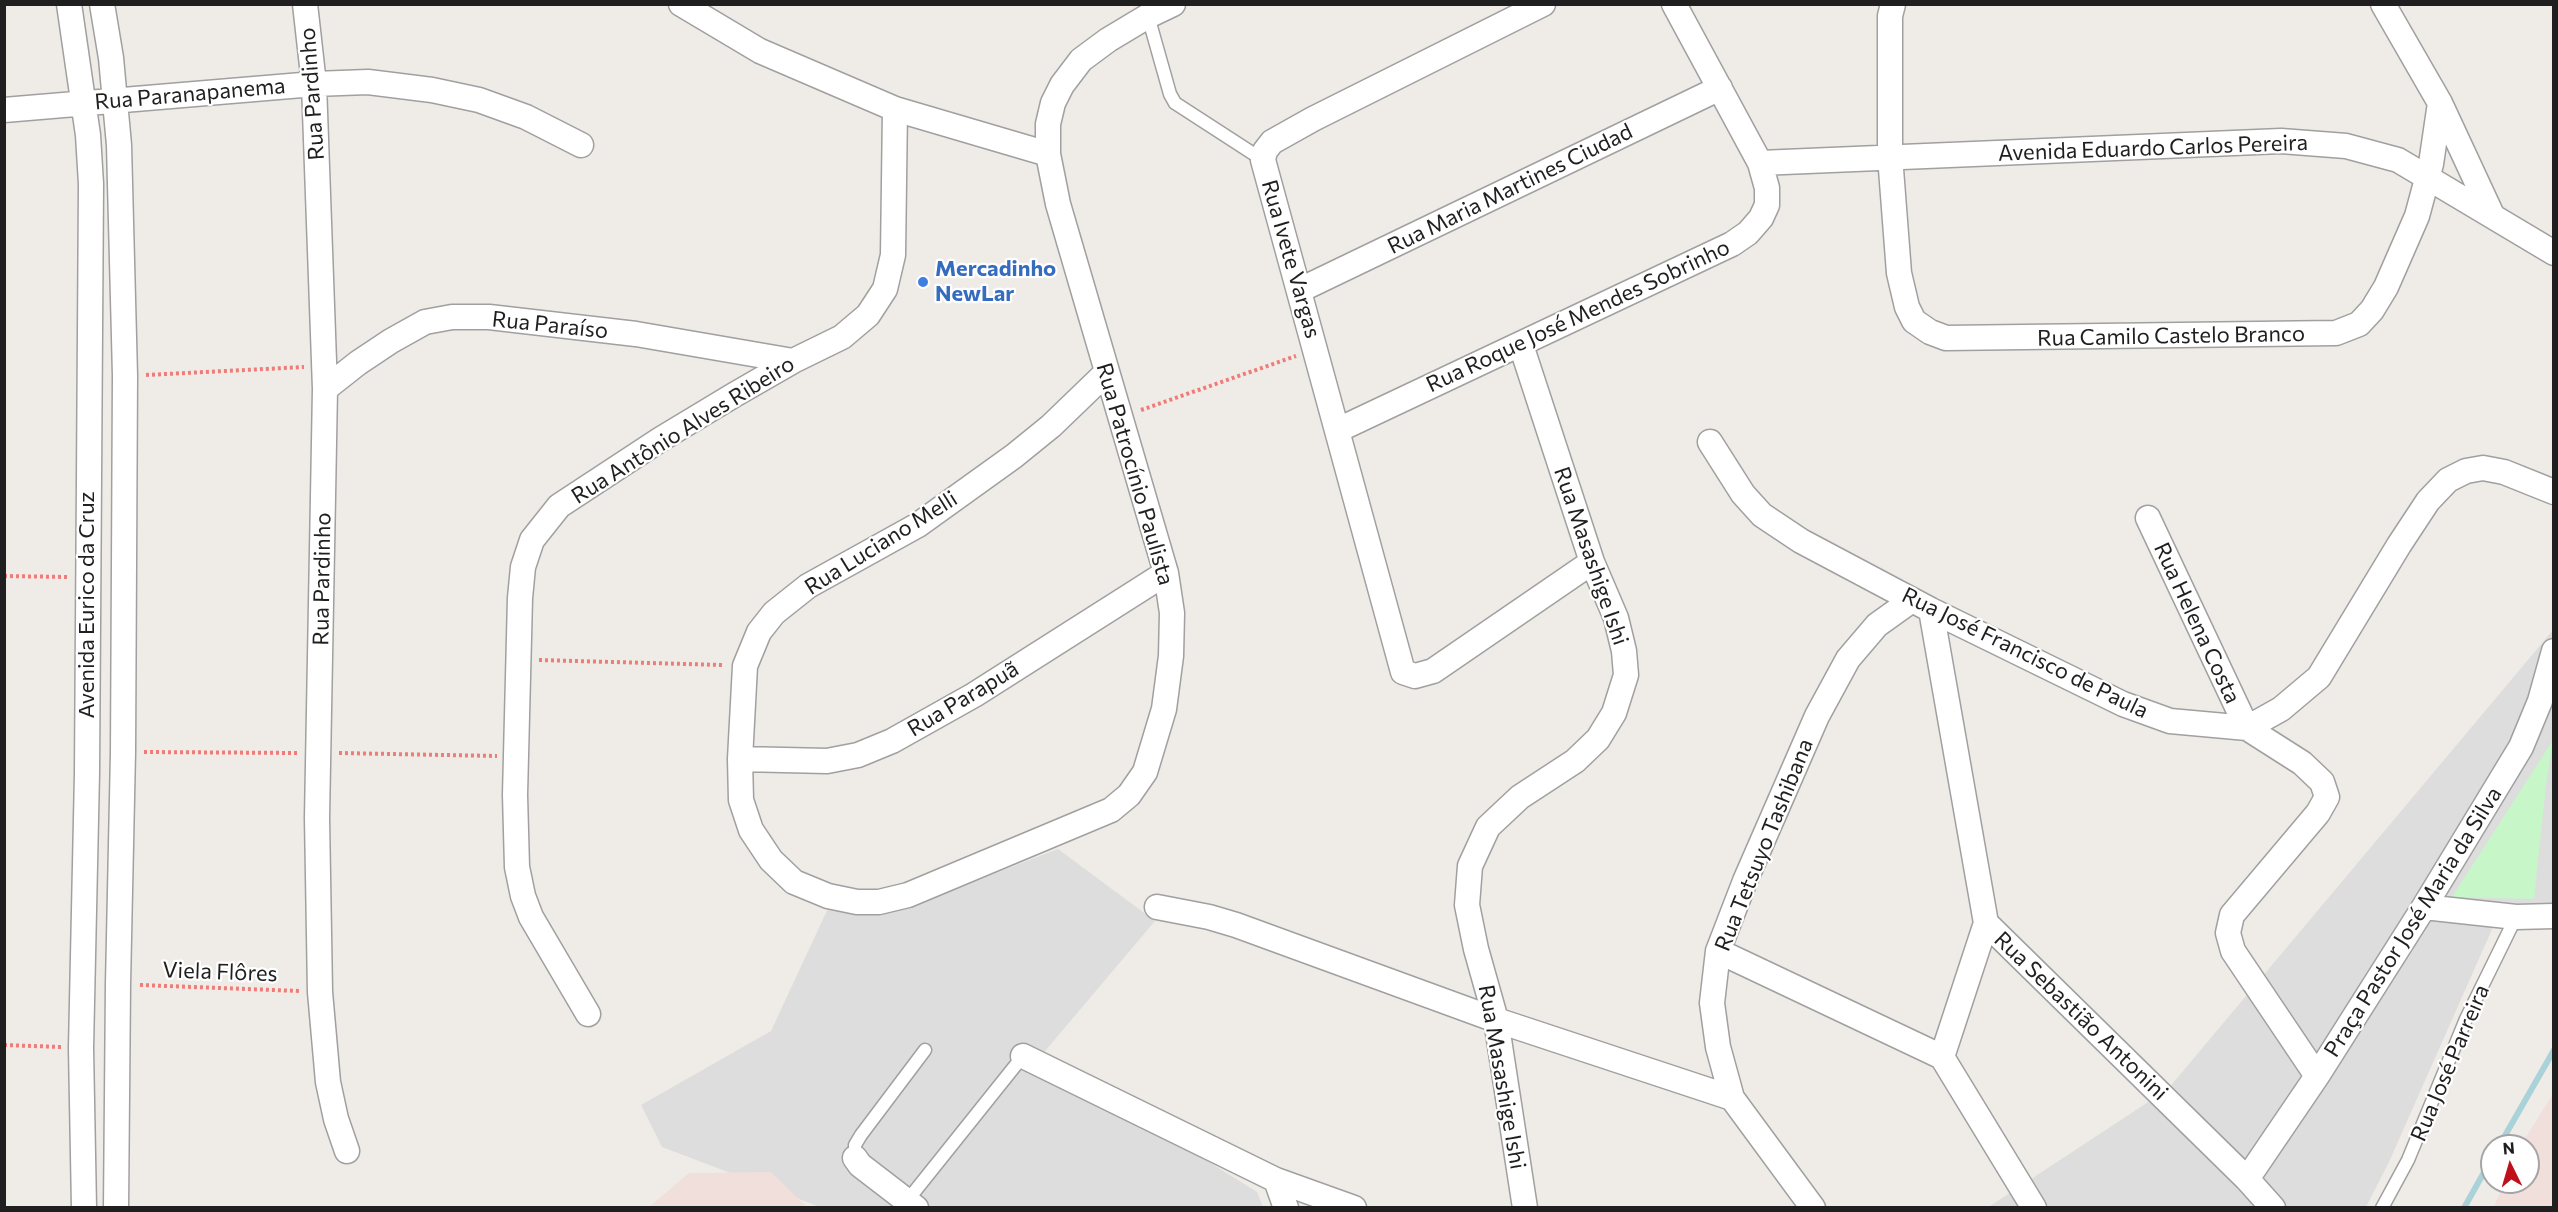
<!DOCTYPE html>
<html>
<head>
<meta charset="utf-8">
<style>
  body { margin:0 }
  #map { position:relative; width:2558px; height:1212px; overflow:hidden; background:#efece7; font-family:Commissioner,sans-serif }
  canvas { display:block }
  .frame { position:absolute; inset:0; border:6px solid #1f1f1f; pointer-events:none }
  .north { position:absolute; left:2480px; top:1134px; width:60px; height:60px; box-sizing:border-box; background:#fff; border:2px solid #a5a5a5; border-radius:50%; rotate:355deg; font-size:16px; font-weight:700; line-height:24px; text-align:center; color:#1f1f1f }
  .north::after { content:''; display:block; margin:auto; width:21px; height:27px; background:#bf101b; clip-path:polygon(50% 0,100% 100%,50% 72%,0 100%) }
</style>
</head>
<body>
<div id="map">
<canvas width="2558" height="1212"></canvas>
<div class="frame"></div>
<div class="north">N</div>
</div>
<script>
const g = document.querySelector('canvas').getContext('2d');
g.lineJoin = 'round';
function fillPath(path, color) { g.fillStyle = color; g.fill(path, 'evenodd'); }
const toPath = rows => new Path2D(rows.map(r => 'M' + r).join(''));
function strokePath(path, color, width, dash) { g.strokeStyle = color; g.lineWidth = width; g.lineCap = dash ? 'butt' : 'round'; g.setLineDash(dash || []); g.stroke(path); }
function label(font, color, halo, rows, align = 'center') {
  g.font = font + ' Commissioner,sans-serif'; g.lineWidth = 4.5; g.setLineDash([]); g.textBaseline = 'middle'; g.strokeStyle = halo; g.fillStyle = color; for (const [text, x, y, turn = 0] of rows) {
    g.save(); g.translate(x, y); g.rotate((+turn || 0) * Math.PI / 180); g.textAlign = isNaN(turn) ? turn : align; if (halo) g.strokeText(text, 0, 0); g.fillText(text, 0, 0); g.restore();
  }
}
const residential = toPath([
  [2553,630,2553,911,2493,927,2389,1162,2366,1207,1987,1208,2168,1089],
  [1058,849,1155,921,1040,1057,1257,1192,1263,1207,820,1207,662,1147,641,1105,771,1031,831,902,921,902]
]);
const military = toPath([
  [2553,1094,2553,1207,2494,1207,2504,1182,2528,1182,2528,1146,2520,1146],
  [771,1172,807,1207,649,1207,689,1173]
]);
const park = toPath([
  [2553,740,2546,785,2534,899,2452,897]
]);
const stream = toPath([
  [2499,1146,2554,1050],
  [2464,1208,2492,1158]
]);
const path = toPath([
  [146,375,304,367],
  [1141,410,1296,356],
  [4,576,67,577],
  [539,660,723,665],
  [144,752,299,753],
  [339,753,497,756],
  [140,985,300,991],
  [4,1045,61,1047]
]);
const lane = toPath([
  [1148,16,1170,94,1175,103,1263,160],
  [855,1158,855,1145,861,1135,925,1050],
  [907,1201,1023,1056],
  [2382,1208,2408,1160,2466,1019,2516,917]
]);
const street = toPath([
  [69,4,88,135,91,184,87,773,81,1048,84,1208],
  [102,4,111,58,119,145,125,376,123,752,118,984,116,1208],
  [305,4,314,84,325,389,317,818,320,992,328,1082,336,1119,347,1151],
  [681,4,760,51,895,109,1048,154],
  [1543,4,1313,119,1272,142,1265,151,1263,160,1403,672,1415,676,1433,671,1592,562],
  [1893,4,1890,16,1890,156,1899,273,1907,307,1914,321,1930,332,1946,338,2336,333,2359,324,2372,310,2386,287,2417,216,2431,164,2440,103],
  [2383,4,2440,103,2492,215],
  [4,110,314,84,368,82,432,90,479,100,526,117,581,145],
  [1760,163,2281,141,2346,146,2398,160,2554,253],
  [1300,290,1720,88],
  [1521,345,1592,562,1616,618,1624,651,1626,675,1614,713,1598,739,1575,761,1520,797,1488,827,1470,866,1467,905,1476,949,1496,1020,1525,1208],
  [1106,373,1051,426,1014,456,918,525,808,586,774,613,759,632,745,666,740,759,741,800,751,830,771,860,794,882,828,896,857,902,879,902,908,895,1111,810,1129,795,1145,772,1164,709,1171,656,1172,613,1166,573,1058,204,1048,154,1048,124,1053,103,1062,85,1081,60,1108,40,1148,16,1173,4],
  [325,389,358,363,391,341,425,322,452,317,489,317,636,334,793,361],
  [1338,430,1732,244,1748,233,1761,218,1767,205,1767,188,1760,163,1674,4],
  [1710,442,1743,494,1762,515,1801,541,1931,610,2123,704,2170,721,2247,728,2281,709,2319,677,2399,545,2428,501,2448,480,2466,471,2483,468,2504,472,2554,492],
  [2148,518,2247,728,2302,763,2322,782,2327,797,2318,813,2232,915,2228,933,2233,951,2317,1076],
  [1931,610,1986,923,2247,1179,2273,1208],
  [740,759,827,761,858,755,892,741,974,695,1166,573],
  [1157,907,1209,917,1236,925,1496,1020,1732,1098],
  [2424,907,2516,917,2554,916],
  [1986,923,1942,1057,2034,1208],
  [1718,951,1942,1057],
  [588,1014,531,917,523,896,517,867,515,795,520,598,523,567,532,540,559,506,661,439,734,395,793,361,842,337,868,315,885,289,893,255,895,109],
  [1023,1056,1276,1180,1354,1208],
  [855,1158,860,1165,916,1208],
  [2247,1179,2317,1076,2424,907,2521,747,2540,701,2554,651],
  [1276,1180,1286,1208],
  [1813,1208,1732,1098,1718,1047,1712,1003,1718,951,1745,881,1817,716,1848,659,1877,625,1912,600]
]);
const markers = [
  [923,282,6,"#3f7fe0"]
];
const streetNames = [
  ["Rua Paranapanema",190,94,-5],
  ["Rua Pardinho",312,94,-94],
  ["Avenida Eduardo Carlos Pereira",2153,148,-2],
  ["Rua Maria Martines Ciudad",1510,189,-26],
  ["Rua Ivete Vargas",1291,259,74],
  ["Rua Roque José Mendes Sobrinho",1578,316,-25],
  ["Rua Paraíso",550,325,6],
  ["Rua Camilo Castelo Branco",2171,336,-1],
  ["Rua Antônio Alves Ribeiro",683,430,-32],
  ["Rua Patrocínio Paulista",1135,474,74],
  ["Rua Luciano Melli",881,543,-32],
  ["Rua Masashige Ishi",1591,556,71],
  ["Rua Pardinho",322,579,-89],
  ["Avenida Eurico da Cruz",87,605,-90],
  ["Rua Helena Costa",2197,623,65],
  ["Rua José Francisco de Paula",2025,653,26],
  ["Rua Parapuã",963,699,-31],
  ["Rua Tetsuyo Tashibana",1764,845,-68],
  ["Praça Pastor José Maria da Silva",2413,922,-58],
  ["Viela Flôres",220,972,2],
  ["Rua Sebastião Antonini",2081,1016,44],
  ["Rua José Parreira",2450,1063,-67],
  ["Rua Masashige Ishi",1502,1077,80]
];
const shopNames = [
  ["Mercadinho",935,269],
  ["NewLar",935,294]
];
fillPath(residential, '#ddd');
fillPath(military, '#f0dfdb');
fillPath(park, '#c7f6c8');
strokePath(stream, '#aad2d9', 6);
strokePath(lane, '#a0a0a0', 15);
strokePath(street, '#a0a0a0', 27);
strokePath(path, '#ef7c78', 4, [3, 3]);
strokePath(lane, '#fff', 12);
strokePath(street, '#fff', 24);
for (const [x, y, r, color] of markers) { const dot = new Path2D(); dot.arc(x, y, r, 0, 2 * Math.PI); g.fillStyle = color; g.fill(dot); strokePath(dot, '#fff', 2); }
label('22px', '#1f1f1f', '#fff', streetNames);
label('bold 22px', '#366cbe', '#fff', shopNames, 'left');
</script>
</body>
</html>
